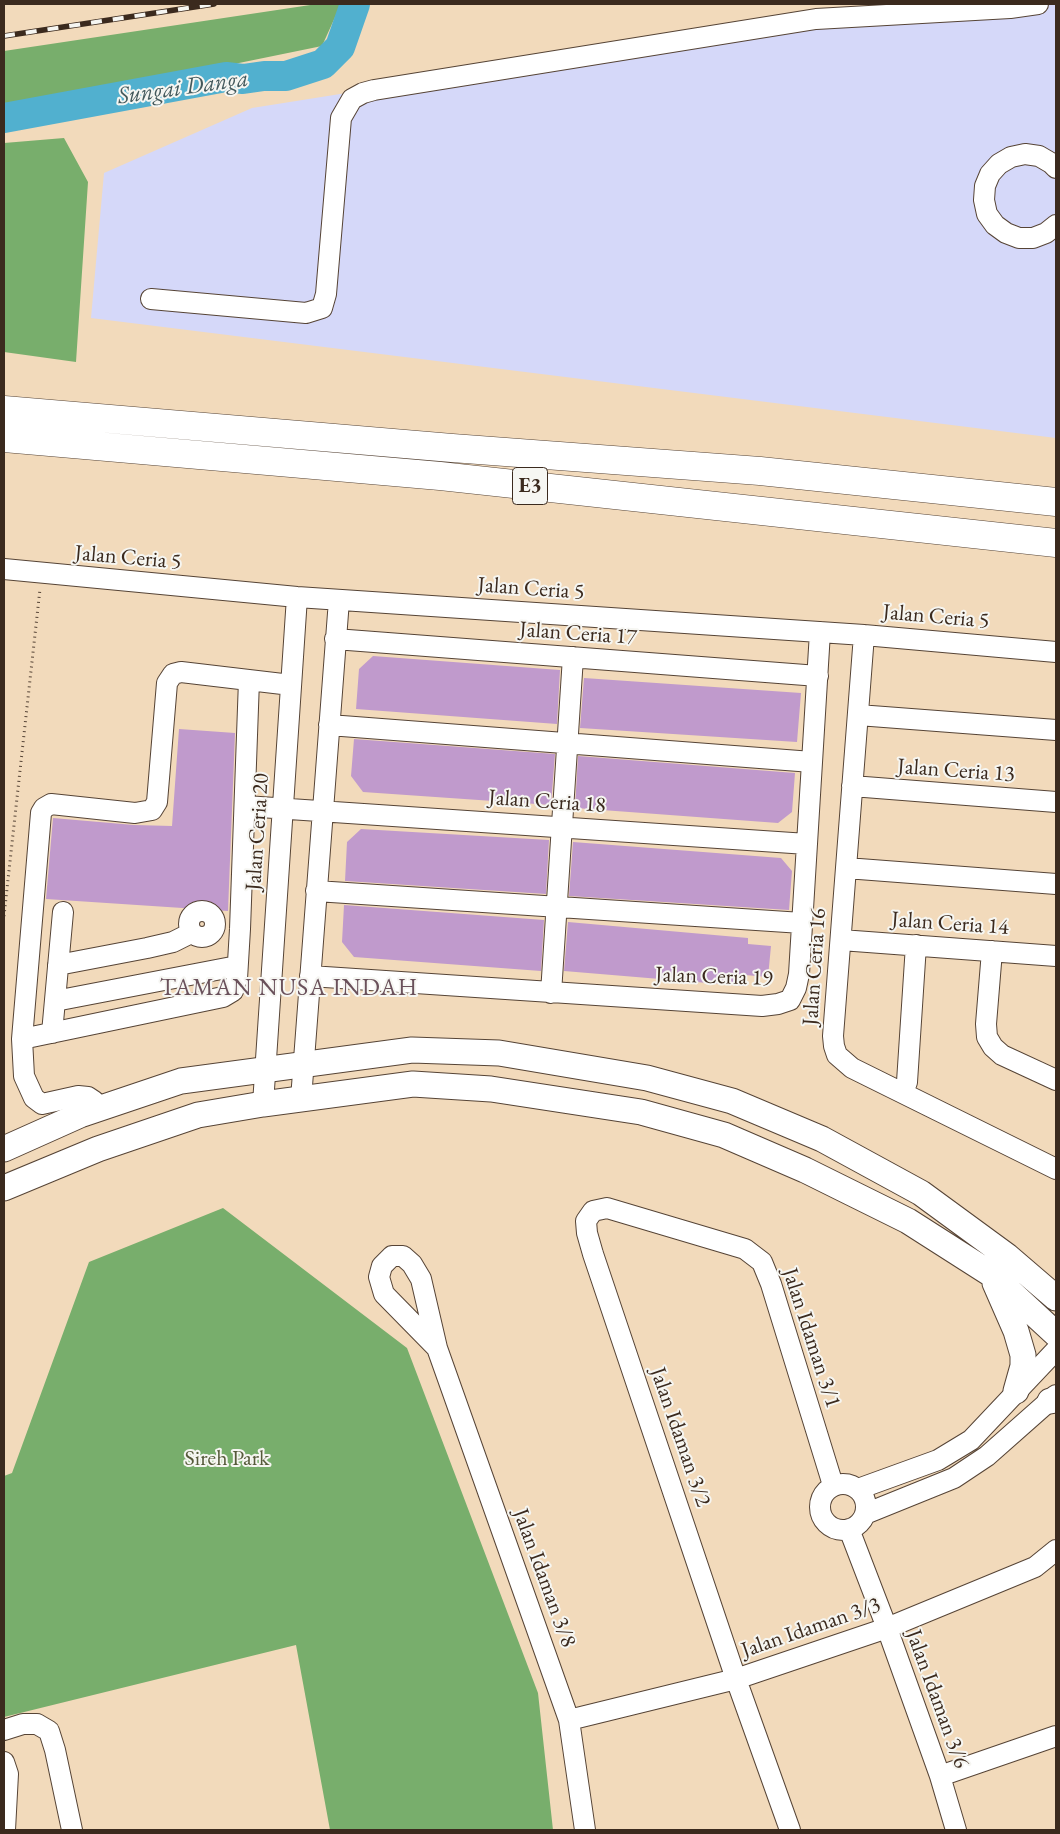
<!DOCTYPE html>
<html>
<head>
<meta charset="utf-8">
<style>
  body { margin:0 }
  #map { position:relative; width:1060px; height:1834px; overflow:hidden; background:#f2dabb; font-family:"EB Garamond",serif }
  canvas { display:block }
  .frame { position:absolute; inset:0; border:5px solid #3b2a1e; pointer-events:none }
</style>
</head>
<body>
<div id="map">
<canvas width="1060" height="1834"></canvas>
<div class="frame"></div>
</div>
<script>
const g = document.querySelector('canvas').getContext('2d');
g.lineJoin = 'round';
function fillPath(path, color) { g.fillStyle = color; g.fill(path, 'evenodd'); }
const toPath = rows => new Path2D(rows.map(r => 'M' + r).join(''));
function strokePath(path, color, width, dash) { g.strokeStyle = color; g.lineWidth = width; g.lineCap = dash ? 'butt' : 'round'; g.setLineDash(dash || []); g.stroke(path); }
function label(font, color, halo, rows, align = 'center') {
  g.font = font + ' "EB Garamond",serif'; g.lineWidth = 4; g.setLineDash([]); g.textBaseline = 'middle'; g.strokeStyle = halo; g.fillStyle = color; for (const [text, x, y, turn = 0] of rows) {
    g.save(); g.translate(x, y); g.rotate((+turn || 0) * Math.PI / 180); g.textAlign = isNaN(turn) ? turn : align; if (halo) g.strokeText(text, 0, 0); g.fillText(text, 0, 0); g.restore();
  }
}
const built = toPath([
  [908,4,1056,4,1056,438,91,318,104,173,252,108]
]);
const forest = toPath([
  [317,4,341,4,322,46,195,72,4,104,4,51],
  [64,138,88,182,76,362,4,352,4,143],
  [223,1208,407,1348,538,1693,553,1830,330,1830,296,1645,4,1717,4,1476,12,1473,89,1262]
]);
const river = toPath([
  [4,118,226,77,243,79,264,76,286,76,323,64,340,47,355,4]
]);
const building = toPath([
  [373,656,560,670,557,724,356,709,359,669],
  [584,678,801,693,797,742,580,728],
  [179,729,235,733,228,911,46,899,53,818,134,825,172,826],
  [354,739,555,754,551,805,363,792,351,776],
  [578,756,795,773,792,812,778,823,575,808],
  [361,829,549,840,546,894,345,881,347,842],
  [573,842,781,858,792,871,789,910,569,896],
  [344,905,544,920,541,971,354,957,342,942],
  [568,922,748,938,748,944,771,946,768,977,745,975,744,986,564,971]
]);
const path = toPath([
  [4,916,40,589]
]);
const minor = toPath([
  [1056,168,1051,163,1039,156,1025,154,1011,157,999,164,990,174,985,186,984,200,987,214,995,225,1006,233,1019,238,1033,238,1046,233,1056,225],
  [151,299,306,313,322,308,326,294,341,118,352,99,363,93,374,90,816,19,1010,8,1038,4],
  [4,569,297,597,864,635,1056,652],
  [864,635,833,1036,834,1046,837,1055,852,1068,1056,1169],
  [335,639,818,676],
  [858,715,1056,730],
  [329,725,812,762],
  [852,786,1056,802],
  [245,806,807,844],
  [846,868,1056,884],
  [316,891,802,923],
  '189 924a13 13 0 1 1 26 0a13 13 0 1 1-26 0Z',
  [841,940,1056,956],
  [992,951,986,1024,987,1037,993,1047,1002,1055,1056,1080],
  [58,965,147,948,173,942,191,933],
  [310,976,762,1006,778,1004,790,1000,796,988,799,974,820,632],
  [551,993,573,657],
  [55,1001,237,966],
  [52,1033,63,912],
  [22,1039,223,997,233,991,237,979,240,929,249,680],
  [903,1093,907,1082,916,945],
  [301,1099,339,600],
  [263,1104,297,597],
  [98,1109,94,1101,88,1097,78,1096,42,1104,34,1098,24,1076,22,1039,41,813,44,808,51,804,135,813,152,810,157,802,167,683,173,674,181,672,291,685],
  [437,1348,384,1294,379,1277,382,1266,392,1256,403,1256,412,1264,421,1279,437,1348,569,1720,585,1830],
  '820 1507a23 23 0 1 1 46 0a23 23 0 1 1-46 0Z',
  [858,1489,938,1460,971,1440,1056,1350],
  [865,1514,954,1478,987,1456,1056,1395],
  [849,1529,887,1628,940,1776,956,1830],
  [569,1720,736,1679,887,1628,1035,1567,1056,1550],
  [4,1730,23,1724,37,1724,49,1731,55,1750,72,1830],
  [4,1762,8,1774,5,1830],
  [940,1776,1056,1736],
  [790,1830,736,1679,593,1254,587,1233,586,1221,593,1211,607,1208,745,1249,762,1262,771,1284,833,1485]
]);
const major = toPath([
  [4,1149,80,1115,181,1081,412,1050,499,1053,647,1078,732,1101,822,1139,921,1193,1007,1256,1056,1298],
  [4,1188,98,1149,198,1115,263,1104,413,1084,491,1089,641,1112,724,1135,805,1170,908,1221,991,1274,1056,1334],
  [995,1283,1016,1331,1023,1355,1023,1366,1016,1391],
  [1050,1401,1056,1400]
]);
const highway = toPath([
  [4,410,452,448,760,471,1056,502],
  [4,438,440,476,1056,543]
]);
const rail = toPath([
  [4,36,214,4]
]);
const shields = [
  [530,486,35]
];
const shieldNames = [
  ["E3",530,486]
];
const streetNames = [
  ["Jalan Ceria 5",128,558,5],
  ["Jalan Ceria 5",531,589,4],
  ["Jalan Ceria 5",936,617,5],
  ["Jalan Ceria 17",578,634,4],
  ["Jalan Ceria 13",956,771,4],
  ["Jalan Ceria 18",547,802,4],
  ["Jalan Ceria 20",258,832,-86],
  ["Jalan Ceria 14",950,924,4],
  ["Jalan Ceria 16",815,967,-86],
  ["Jalan Ceria 19",714,977,2],
  ["Jalan Idaman 3/1",811,1338,72],
  ["Jalan Idaman 3/2",680,1437,71],
  ["Jalan Idaman 3/8",544,1578,70],
  ["Jalan Idaman 3/3",811,1628,-19],
  ["Jalan Idaman 3/6",937,1699,70]
];
const parkNames = [
  ["Sireh Park",227,1459]
];
const waterNames = [
  ["Sungai Danga",183,88,-8]
];
const neighbourhoodNames = [
  ["TAMAN NUSA INDAH",289,988]
];
fillPath(built, '#d5d8f9');
fillPath(forest, '#78ae6c');
strokePath(river, '#51b0cf', 30);
fillPath(building, '#c09acc');
strokePath(minor, '#564436', 22);
strokePath(major, '#564436', 27);
strokePath(highway, '#564436', 29);
strokePath(path, '#564436', 3, [1, 4]);
strokePath(minor, '#fff', 20);
strokePath(major, '#fff', 25);
strokePath(highway, '#fff', 28);
strokePath(rail, '#3b2a1e', 5.5);
strokePath(rail, '#f6f6f2', 4, [11]);
for (const [x, y, w] of shields) { const box = new Path2D(); box.roundRect(x - w / 2, y - 18.5, w, 37, 4); g.fillStyle = '#f6f6f2'; g.fill(box); strokePath(box, '#3b2a1e', 1); }
label('bold 21px', '#3b2a1e', null, shieldNames);
label('22px', '#3b2a1e', '#f6f6f2', streetNames);
label('22px', '#565a3a', '#f6f6f2', parkNames);
label('italic 24px', '#43595c', '#f6f6f2', waterNames);
g.letterSpacing = '1px';
label('24px', '#6a515b', '#f6f6f2', neighbourhoodNames);
g.letterSpacing = '0px';
</script>
</body>
</html>
